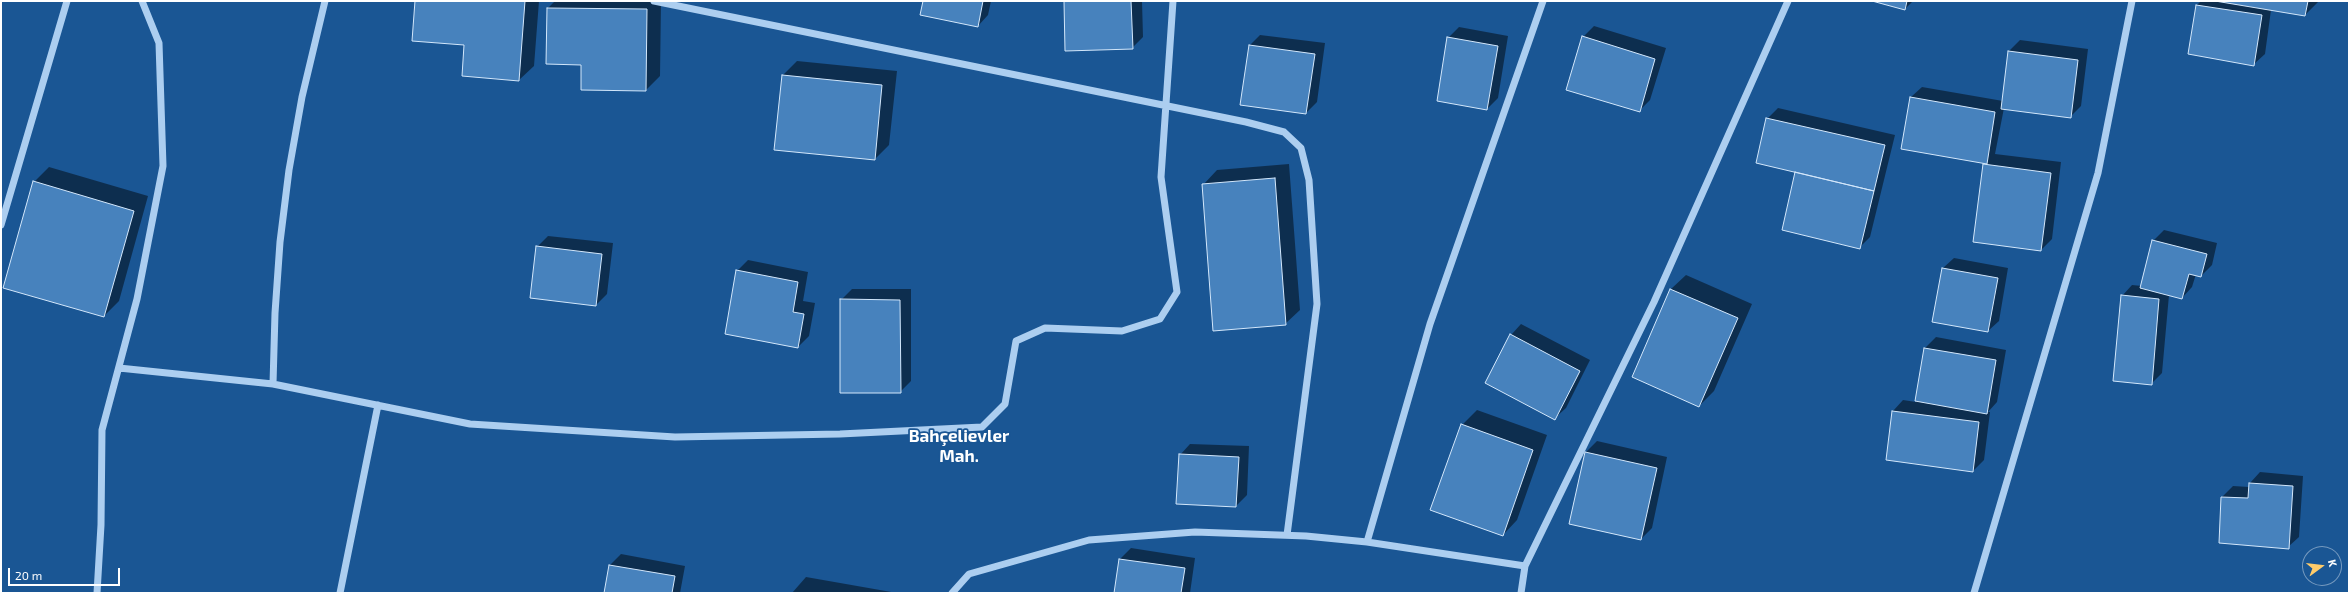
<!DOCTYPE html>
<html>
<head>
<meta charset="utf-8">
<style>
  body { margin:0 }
  #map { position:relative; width:2350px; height:594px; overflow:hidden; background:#1a5694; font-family:"Exo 2",sans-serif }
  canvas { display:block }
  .frame { position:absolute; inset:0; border:2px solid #fff; pointer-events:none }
  .north { position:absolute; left:2302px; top:546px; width:40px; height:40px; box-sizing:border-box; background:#1a5694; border:1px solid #769abf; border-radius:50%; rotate:75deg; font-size:11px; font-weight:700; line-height:16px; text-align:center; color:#fff }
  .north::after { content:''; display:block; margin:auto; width:14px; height:18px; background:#ffcc6b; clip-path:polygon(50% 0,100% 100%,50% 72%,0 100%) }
  .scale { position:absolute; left:8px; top:568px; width:112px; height:18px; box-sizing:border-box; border:2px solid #fff; border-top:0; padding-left:5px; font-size:12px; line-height:14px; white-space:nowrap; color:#fff; -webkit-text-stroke:3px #1a5694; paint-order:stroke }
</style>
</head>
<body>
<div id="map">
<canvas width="2350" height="594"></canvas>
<div class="frame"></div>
<div class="north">K</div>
<div class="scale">20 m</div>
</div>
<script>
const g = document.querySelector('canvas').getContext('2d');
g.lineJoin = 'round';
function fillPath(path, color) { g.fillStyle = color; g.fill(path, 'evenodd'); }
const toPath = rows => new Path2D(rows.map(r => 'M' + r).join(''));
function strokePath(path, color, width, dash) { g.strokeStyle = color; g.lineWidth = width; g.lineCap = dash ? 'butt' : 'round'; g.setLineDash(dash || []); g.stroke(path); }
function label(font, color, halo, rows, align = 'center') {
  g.font = font + ' "Exo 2",sans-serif'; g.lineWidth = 3.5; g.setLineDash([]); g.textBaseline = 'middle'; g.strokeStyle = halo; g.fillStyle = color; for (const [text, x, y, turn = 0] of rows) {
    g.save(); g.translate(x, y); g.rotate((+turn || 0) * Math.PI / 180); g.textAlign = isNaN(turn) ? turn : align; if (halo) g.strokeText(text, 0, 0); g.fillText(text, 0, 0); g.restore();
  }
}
const shadow = toPath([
  [416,1,539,1,534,66,519,80,463,75,465,44],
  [555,1,661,1,660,76,646,90,582,64,547,64,548,8],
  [924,1,991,1,988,15,978,26],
  [1065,1,1142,1,1143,37,1132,48],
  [1876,1,1913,1,1905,9],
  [2201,1,2319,1,2305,15,2271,10,2265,54,2254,64,2189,54,2197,5],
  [1594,26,1666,48,1650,100,1639,111,1583,37],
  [1459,27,1508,36,1498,98,1487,109,1448,38],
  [1260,35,1325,43,1317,102,1306,113,1250,45],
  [2020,40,2088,49,2081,106,2070,117,2004,108,1995,154,2061,162,2052,239,2041,250,1984,165,1986,162,1911,97,1922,87,2003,101,2009,51],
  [797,61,897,71,889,145,875,159,783,75],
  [1778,108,1895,135,1870,237,1859,248,1797,171,1767,119],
  [1289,164,1300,310,1285,324,1203,185,1217,170],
  [49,167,148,196,119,301,104,316,34,182],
  [2164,230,2217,243,2212,265,2201,276,2196,274,2192,287,2182,298,2169,295,2162,373,2151,384,2122,296,2132,285,2142,286,2153,241],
  [548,236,613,243,607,294,596,305,537,247],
  [1954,258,2008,268,1999,321,1988,331,1943,268],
  [748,260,808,272,803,301,815,303,809,336,798,347,737,271],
  [1686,275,1752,304,1714,391,1699,406,1671,289],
  [852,289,911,289,911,381,900,392,841,300],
  [1521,324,1590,360,1566,408,1555,418,1511,335],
  [1936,337,2006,350,1997,402,1988,412,1990,412,1984,460,1973,471,1887,459,1893,411,1903,400,1916,402,1925,348],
  [1477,410,1547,435,1517,520,1503,535,1462,425],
  [1597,441,1667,457,1652,528,1641,539,1586,452],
  [1190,444,1249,446,1247,495,1236,506,1180,455],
  [2260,472,2303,476,2299,537,2288,547,2220,543,2222,497,2233,486,2249,487,2250,483],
  [1131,548,1195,558,1190,593,1115,593,1120,559],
  [621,554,685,566,680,593,605,593,610,565],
  [806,577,897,593,792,593]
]);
const building = toPath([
  [415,1,525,1,519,81,462,76,464,45,412,41,415,1],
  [923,1,983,1,978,27,920,15,923,1],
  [1064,1,1131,1,1133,49,1065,51,1064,1],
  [1872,1,1907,1,1905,10,1872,1],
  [2215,1,2308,1,2305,16,2215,1],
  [2196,5,2262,15,2254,66,2188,54,2196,5],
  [547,8,647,9,646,91,581,90,581,65,546,64,547,8],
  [1582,36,1655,59,1640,112,1566,90,1582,36],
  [1447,37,1498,46,1487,110,1437,101,1447,37],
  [1249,45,1315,54,1306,114,1240,105,1249,45],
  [2008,51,2078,60,2071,118,2001,109,2008,51],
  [782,75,882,85,875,160,774,150,782,75],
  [1910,97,1995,112,1987,164,1901,149,1910,97],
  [1766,118,1885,145,1874,191,1756,163,1766,118],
  [1983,164,2051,173,2041,251,1973,242,1983,164],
  [1795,172,1874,191,1860,249,1782,230,1795,172],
  [1275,178,1286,325,1213,331,1202,184,1275,178],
  [33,181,134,211,104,317,3,288,33,181],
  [2152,240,2207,254,2201,277,2189,274,2182,299,2140,288,2152,240],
  [536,246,602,254,596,306,530,298,536,246],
  [1942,268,1998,278,1988,332,1932,322,1942,268],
  [736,270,798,282,793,312,804,314,798,348,725,334,736,270],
  [1670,289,1738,318,1699,407,1632,377,1670,289],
  [2121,295,2159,299,2152,385,2113,381,2121,295],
  [840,299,900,300,901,393,840,393,840,299],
  [1510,334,1580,371,1555,420,1485,383,1510,334],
  [1924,348,1996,360,1987,414,1915,401,1924,348],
  [1892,411,1979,422,1973,472,1886,460,1892,411],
  [1461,424,1533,450,1503,536,1430,510,1461,424],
  [1585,452,1657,468,1641,540,1569,524,1585,452],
  [1179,454,1239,457,1236,507,1176,504,1179,454],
  [2249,483,2293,486,2289,549,2219,543,2221,497,2248,498,2249,483],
  [1119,559,1185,568,1181,593,1114,593,1119,559],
  [609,565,675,576,672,593,604,593,609,565]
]);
const minor = toPath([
  [654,1,1246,122,1284,132,1301,148,1309,180,1317,304,1287,535],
  [1,225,67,1],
  [119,368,273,384,470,424,675,437,840,434,982,427,1005,404,1016,341,1045,328,1122,331,1160,319,1177,292,1161,177,1173,1],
  [273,384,275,313,280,242,289,170,302,97,325,1],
  [1367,542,1430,324,1543,1],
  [97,593,101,525,102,430,137,299,163,166,159,43,142,1],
  [340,593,378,405],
  [952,593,969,574,1089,540,1195,532,1306,536,1367,542,1525,566],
  [1521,593,1525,566,1654,302,1788,1],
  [1974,593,2098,173,2132,1]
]);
const districtNames = [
  ["Bahçelievler",959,436],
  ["Mah.",959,456]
];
fillPath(shadow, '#0007');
fillPath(building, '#4782bd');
strokePath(building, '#d3e7fb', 1);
strokePath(minor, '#accef0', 7);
label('bold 17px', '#fff', '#1a5694', districtNames);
</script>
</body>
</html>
